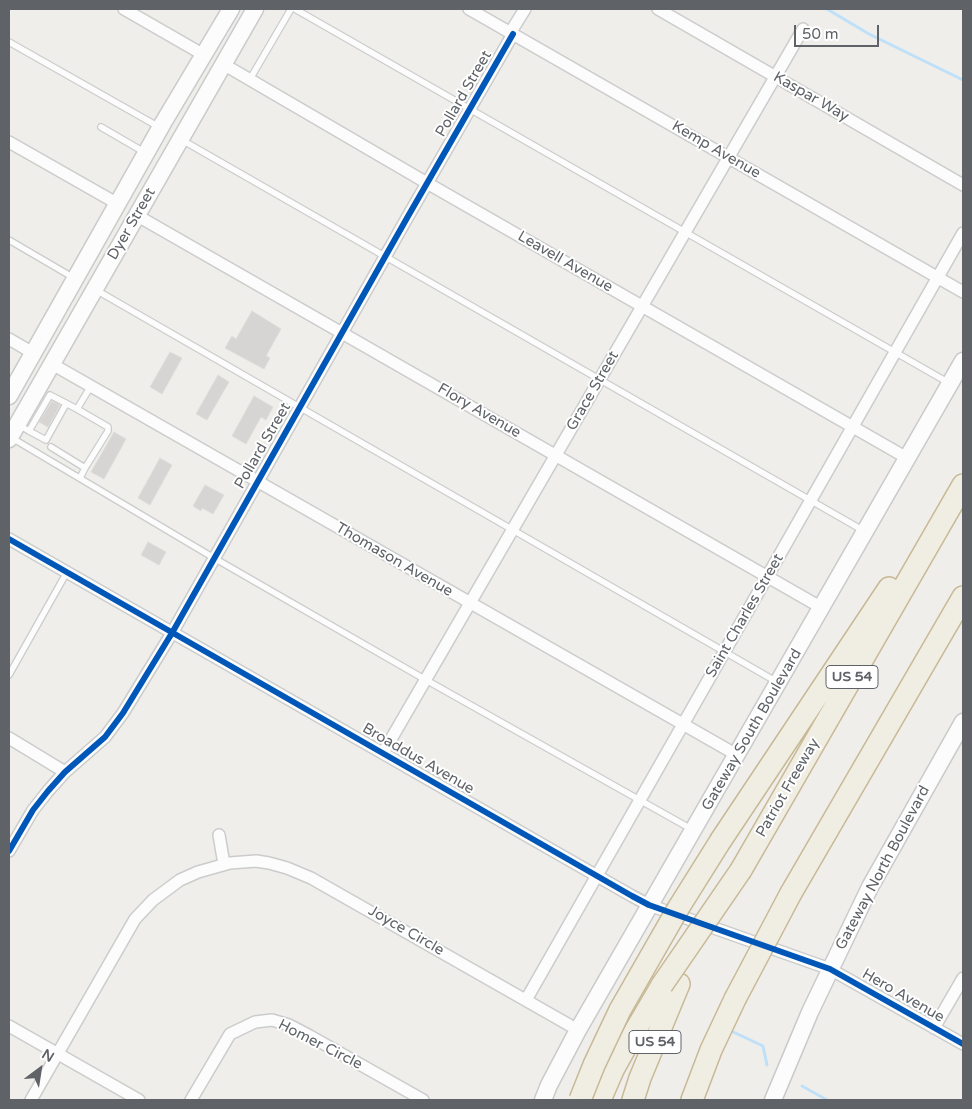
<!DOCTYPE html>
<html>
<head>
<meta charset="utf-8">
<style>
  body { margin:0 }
  #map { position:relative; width:972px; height:1109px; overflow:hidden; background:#efeeea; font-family:"Varela Round",sans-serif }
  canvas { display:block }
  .frame { position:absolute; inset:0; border:10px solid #5f6368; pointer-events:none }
  .north { position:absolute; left:15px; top:1044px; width:50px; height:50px; -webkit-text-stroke:4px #fff; paint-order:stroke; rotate:31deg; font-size:14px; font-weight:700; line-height:20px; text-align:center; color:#5f6368 }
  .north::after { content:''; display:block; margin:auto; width:18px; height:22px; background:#5f6368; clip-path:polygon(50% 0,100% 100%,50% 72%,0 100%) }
  .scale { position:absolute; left:794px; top:25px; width:85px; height:22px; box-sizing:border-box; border:2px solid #5f6368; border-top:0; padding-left:6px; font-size:15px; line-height:18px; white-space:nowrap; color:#5f6368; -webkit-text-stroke:4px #fff; paint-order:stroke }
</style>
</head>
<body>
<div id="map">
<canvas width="972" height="1109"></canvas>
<div class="frame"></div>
<div class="north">N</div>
<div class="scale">50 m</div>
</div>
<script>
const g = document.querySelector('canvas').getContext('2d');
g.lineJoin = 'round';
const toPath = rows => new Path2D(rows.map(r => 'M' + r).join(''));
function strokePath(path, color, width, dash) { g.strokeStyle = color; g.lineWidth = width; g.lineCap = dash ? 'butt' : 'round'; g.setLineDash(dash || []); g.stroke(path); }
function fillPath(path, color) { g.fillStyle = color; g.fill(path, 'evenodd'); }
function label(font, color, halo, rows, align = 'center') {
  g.font = font + ' "Varela Round",sans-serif'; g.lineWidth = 4; g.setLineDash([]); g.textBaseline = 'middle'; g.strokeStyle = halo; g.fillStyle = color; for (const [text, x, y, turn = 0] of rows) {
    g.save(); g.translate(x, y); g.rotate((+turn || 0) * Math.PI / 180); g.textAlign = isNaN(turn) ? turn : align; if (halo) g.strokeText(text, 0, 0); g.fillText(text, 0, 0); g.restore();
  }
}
const stream = toPath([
  [827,9,869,34,963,80],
  [729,1030,763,1046,767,1065],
  [802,1086,827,1100]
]);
const building = toPath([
  [252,311,281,329,266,356,270,358,264,369,225,348,232,336,236,339,252,311],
  [170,352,182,358,162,394,150,387,170,352],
  [218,375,229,382,207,420,196,414,218,375],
  [254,396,273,407,266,420,261,417,246,444,232,436,254,396],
  [52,401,60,405,48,427,39,422,52,401],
  [114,432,126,439,104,479,91,472,114,432],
  [160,458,172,465,150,505,138,498,160,458],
  [205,485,224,495,213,514,202,508,201,511,193,506,205,485],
  [148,542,166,552,159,565,141,555,148,542]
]);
const lane = toPath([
  [295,9,949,383],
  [9,42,159,127],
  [250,79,291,9],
  [101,127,144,152],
  [182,140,864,531],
  [9,240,74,278],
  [96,290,777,682],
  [77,409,108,427,108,431,85,468],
  [19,425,29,431,50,395,77,409,91,386],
  [29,431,46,440,66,404],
  [12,438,214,558,426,680,693,830],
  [51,447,85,468,80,478],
  [9,675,67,572]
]);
const street = toPath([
  [124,9,204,55],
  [469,9,963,292],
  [658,9,963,185],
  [510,33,525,9],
  [223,64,427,183,907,458],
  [9,142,118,204],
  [136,215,822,608],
  [9,339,33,353],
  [52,364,737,755],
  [9,539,632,896,649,905,830,969,963,1044],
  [9,738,65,772],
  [383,753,803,29],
  [219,835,224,864],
  [9,851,33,810,48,791,65,772,105,737,123,713,172,633,407,218,513,34],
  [526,1000,963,233],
  [9,1026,139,1100],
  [934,1028,963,978],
  [31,1100,135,919,153,900,180,880,198,872,230,863,256,861,269,863,287,868,311,878,578,1030],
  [191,1100,230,1034,255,1022,272,1020,289,1025,310,1036,423,1100]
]);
const secondary = toPath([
  [9,396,163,123,231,9],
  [9,439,255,9],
  [543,1100,549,1085,578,1030,963,361],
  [773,1100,810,1012,870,887,963,722]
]);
const highway = toPath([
  [721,840,889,588],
  [741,870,963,485],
  [791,893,963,597],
  [600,1100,613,1070,628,1043,662,985],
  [633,1100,640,1078,679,984],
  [692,1100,711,1050,735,999]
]);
const highwayBridge = toPath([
  [662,985,741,870],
  [735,999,791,893],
  [580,1100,594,1065,620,1010,679,907,721,840]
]);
const cycleway = toPath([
  [9,539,632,896,649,905,830,969,963,1044],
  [9,851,33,810,48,791,65,772,105,737,123,713,172,633,407,218,513,34]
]);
const shields = [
  [852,677,52],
  [655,1042,52]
];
const shieldNames = [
  ["US 54",852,677],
  ["US 54",655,1042]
];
const streetNames = [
  ["Pollard Street",464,94,-60],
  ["Kaspar Way",811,97,30],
  ["Kemp Avenue",716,150,30],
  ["Dyer Street",132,224,-60],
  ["Leavell Avenue",565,262,30],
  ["Grace Street",593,391,-60],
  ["Flory Avenue",479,411,30],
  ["Pollard Street",263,446,-60],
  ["Thomason Avenue",394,560,30],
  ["Saint Charles Street",745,616,-60],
  ["Gateway South Boulevard",752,730,-60],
  ["Broaddus Avenue",418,759,30],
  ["Patriot Freeway",788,788,-60],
  ["Gateway North Boulevard",883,868,-62],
  ["Joyce Circle",406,931,30],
  ["Hero Avenue",903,996,30],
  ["Homer Circle",320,1045,27]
];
strokePath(stream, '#bfe0f9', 3);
fillPath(building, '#d6d5d3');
strokePath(building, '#deddd9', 1);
strokePath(lane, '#cbcccc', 8);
strokePath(street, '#cbcccc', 14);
strokePath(secondary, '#cacacb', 19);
strokePath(highway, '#c8b996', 24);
strokePath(lane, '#fdfcfc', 5.5);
strokePath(street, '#fdfcfc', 11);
strokePath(secondary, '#fdfcfc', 16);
strokePath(highway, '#f0ede3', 21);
strokePath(highwayBridge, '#c8b996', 24, []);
strokePath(highwayBridge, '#f0ede3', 21);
strokePath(cycleway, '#0057b8', 6);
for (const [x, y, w] of shields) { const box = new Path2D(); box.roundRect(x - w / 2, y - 11.5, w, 23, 4); g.fillStyle = '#fff'; g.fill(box); strokePath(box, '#5f6368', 1); }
label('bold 14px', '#5f6368', null, shieldNames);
label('15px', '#5f6368', '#fff', streetNames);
</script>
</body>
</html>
